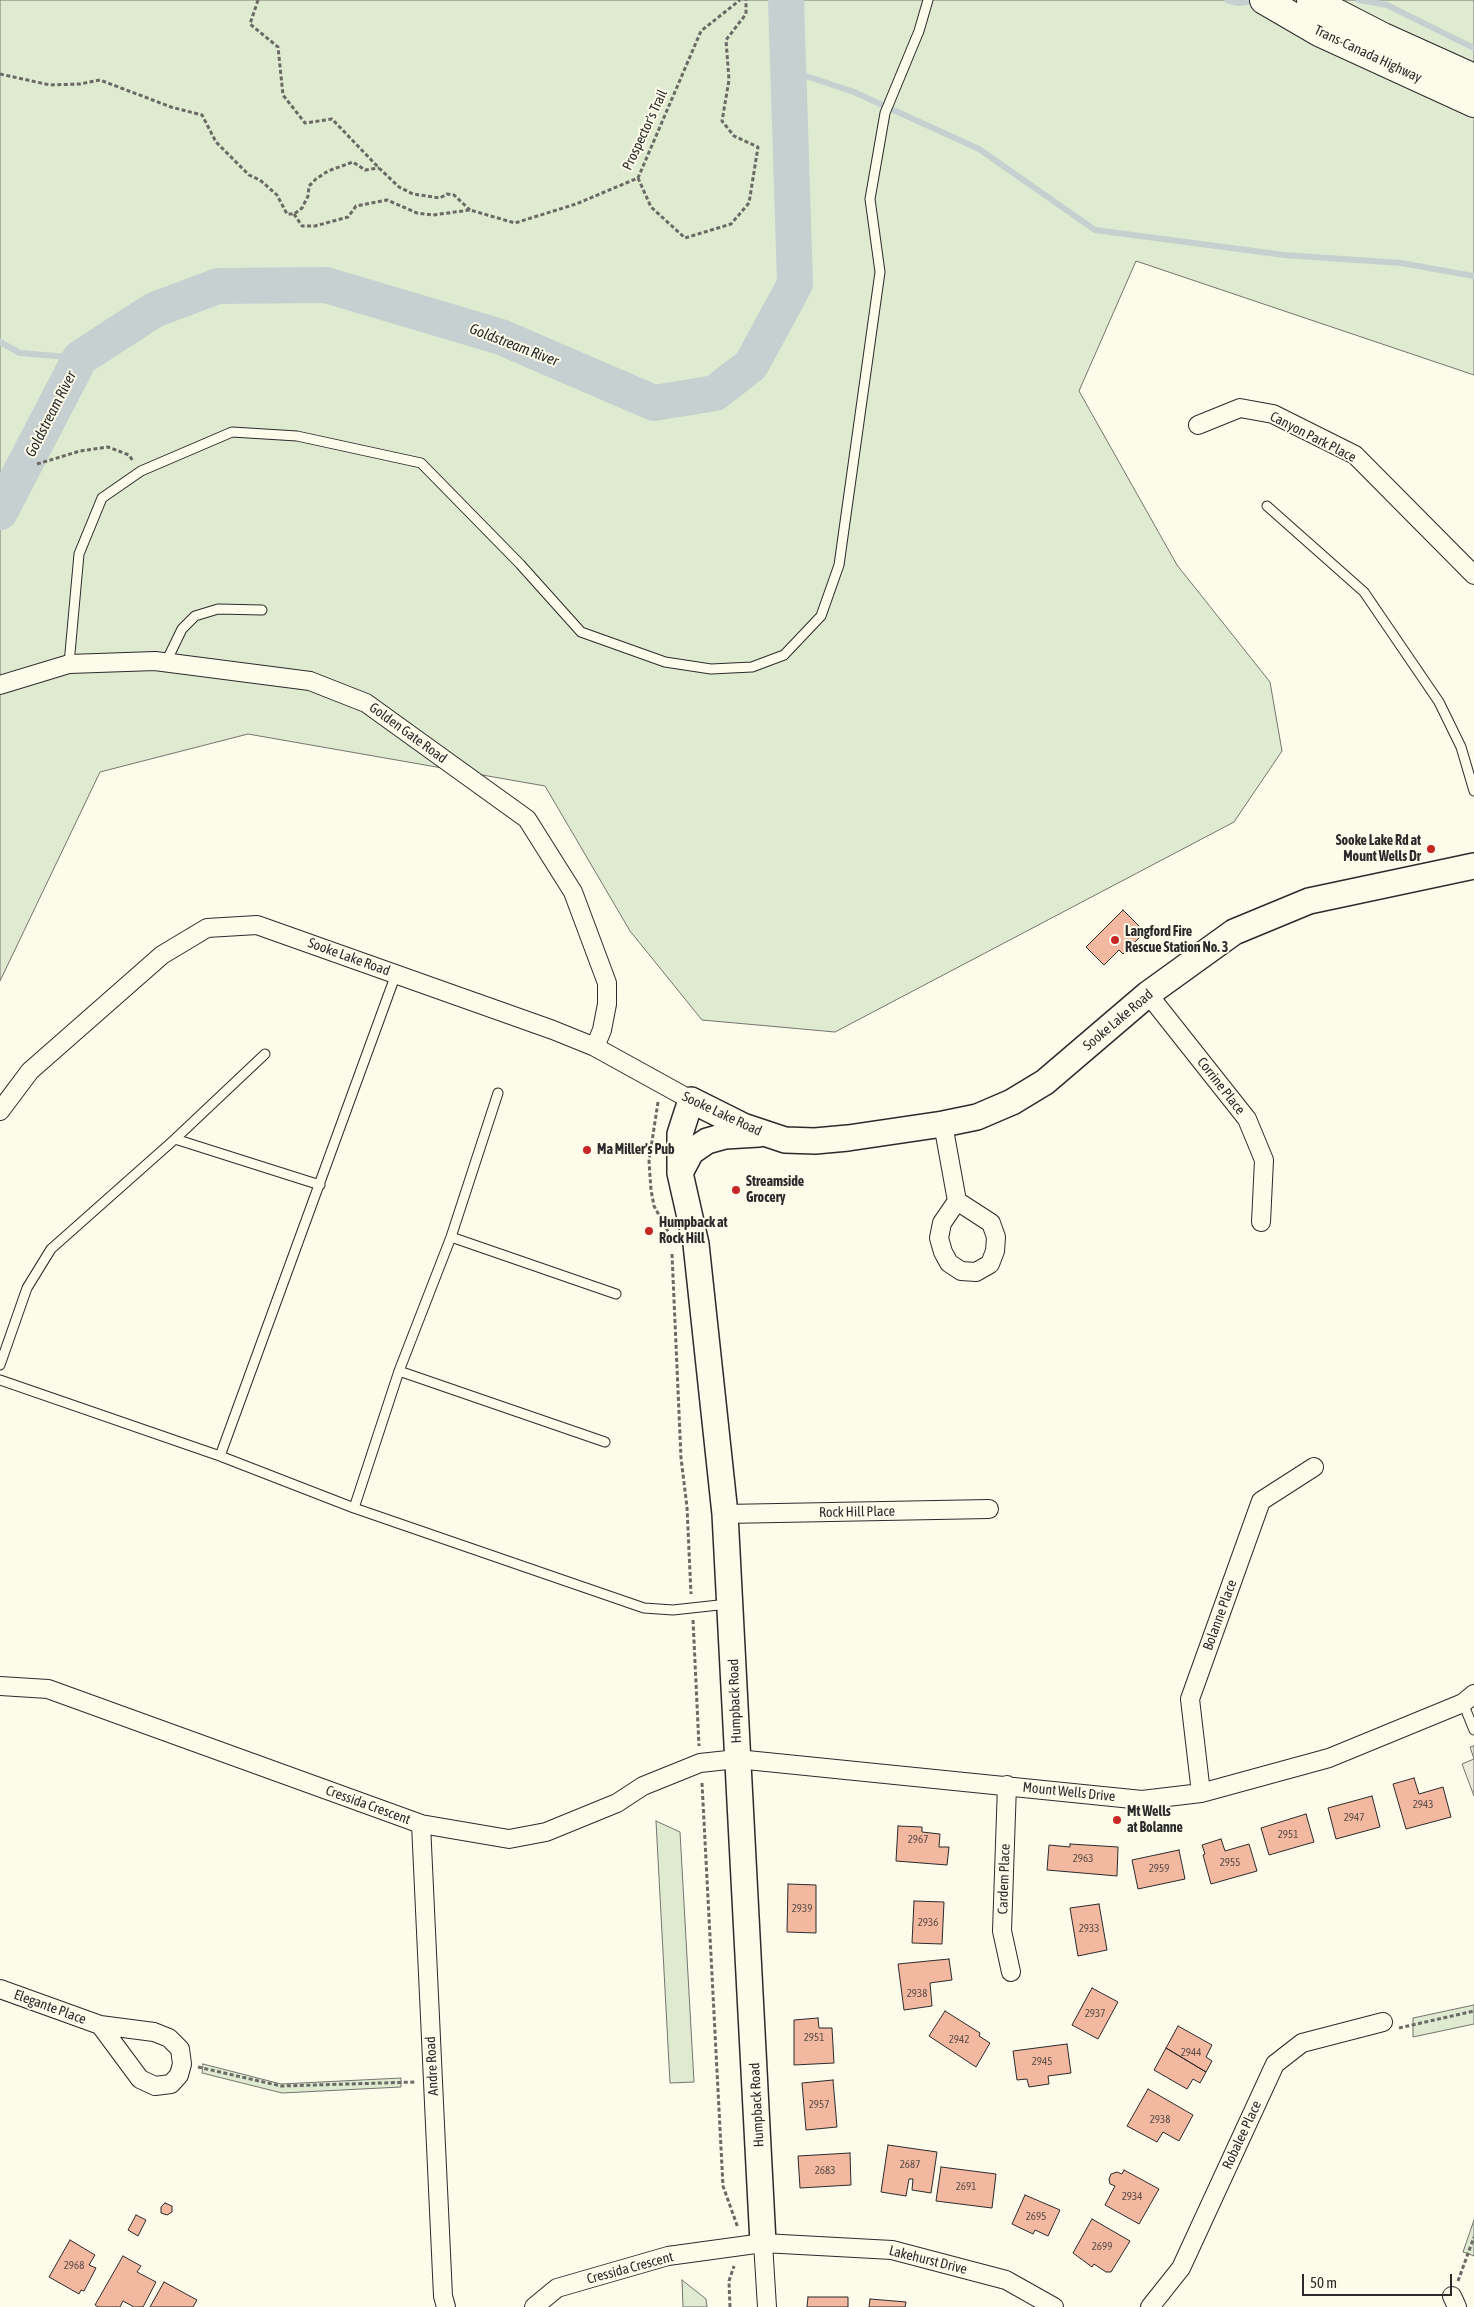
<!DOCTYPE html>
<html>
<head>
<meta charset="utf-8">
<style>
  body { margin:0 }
  #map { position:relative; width:1474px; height:2307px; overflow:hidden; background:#fdfbea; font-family:"Asap Condensed",sans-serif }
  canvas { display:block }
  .scale { position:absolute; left:1302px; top:2274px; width:150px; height:22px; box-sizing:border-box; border:2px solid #2b2b2b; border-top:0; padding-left:6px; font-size:15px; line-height:18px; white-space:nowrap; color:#2b2b2b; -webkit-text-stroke:4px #fdfbea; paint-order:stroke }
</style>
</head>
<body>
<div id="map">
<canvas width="1474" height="2307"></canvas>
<div class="scale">50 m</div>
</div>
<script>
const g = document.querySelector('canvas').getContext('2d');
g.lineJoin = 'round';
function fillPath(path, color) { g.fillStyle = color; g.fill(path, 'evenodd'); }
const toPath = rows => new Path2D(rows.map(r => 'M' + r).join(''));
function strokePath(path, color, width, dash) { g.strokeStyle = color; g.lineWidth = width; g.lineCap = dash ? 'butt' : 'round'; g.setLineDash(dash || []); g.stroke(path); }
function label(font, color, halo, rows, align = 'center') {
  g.font = font + ' "Asap Condensed",sans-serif'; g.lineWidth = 4; g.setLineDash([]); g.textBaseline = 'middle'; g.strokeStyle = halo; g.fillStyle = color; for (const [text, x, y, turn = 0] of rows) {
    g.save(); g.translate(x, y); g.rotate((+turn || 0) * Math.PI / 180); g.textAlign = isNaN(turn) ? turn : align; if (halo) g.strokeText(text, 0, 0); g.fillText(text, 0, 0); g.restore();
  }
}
const green = toPath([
  [0,0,1474,0,1474,375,1136,261,1079,391,1177,565,1270,682,1282,751,1234,822,835,1032,702,1020,630,931,545,786,248,734,100,772,0,981,0,0],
  [656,1821,680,1832,694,2082,670,2083,656,1821],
  [1474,2005,1474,2024,1413,2037,1413,2018,1474,2005],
  [203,2064,281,2084,401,2078,401,2087,282,2093,202,2073,203,2064],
  [1474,2220,1474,2256,1463,2252,1474,2220],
  [682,2280,706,2299,707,2307,683,2307,682,2280]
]);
const parking = toPath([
  [1474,1746,1474,1796,1462,1764,1474,1759,1470,1747,1474,1746]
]);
const stream = toPath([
  [1227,0,1238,3,1259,1],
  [1359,0,1387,5,1474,48],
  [788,70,854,92,979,149,1095,230,1284,255,1401,263,1474,276],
  [0,342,20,353,80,358]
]);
const river = toPath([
  [0,512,80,358,154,310,218,286,326,285,501,337,654,403,715,393,751,365,795,284,786,0]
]);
const building = toPath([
  [1123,910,1145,932,1123,954,1119,950,1104,965,1086,947,1123,910],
  [1414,1778,1419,1794,1443,1787,1451,1817,1406,1829,1393,1784,1414,1778],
  [1372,1796,1380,1827,1336,1839,1328,1808,1372,1796],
  [1306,1814,1314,1842,1269,1855,1261,1828,1306,1814],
  [898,1826,922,1827,922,1832,940,1834,939,1847,949,1847,947,1865,896,1861,898,1826],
  [1221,1839,1225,1851,1249,1844,1257,1871,1211,1884,1203,1855,1205,1854,1202,1845,1221,1839],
  [1070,1844,1118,1847,1117,1876,1047,1870,1049,1845,1070,1847,1070,1844],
  [1179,1850,1185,1879,1138,1889,1132,1860,1179,1850],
  [788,1884,816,1885,816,1933,787,1932,788,1884],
  [914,1901,944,1902,942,1944,912,1943,914,1901],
  [1099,1904,1107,1950,1078,1956,1070,1908,1099,1904],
  [949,1959,952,1980,930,1983,932,2006,904,2010,898,1964,949,1959],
  [1092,1988,1118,2002,1098,2039,1072,2025,1092,1988],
  [945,2011,980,2033,979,2036,990,2043,976,2067,929,2036,945,2011],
  [818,2018,819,2028,832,2028,834,2063,794,2065,794,2020,818,2018],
  [1178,2026,1212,2045,1206,2057,1212,2061,1206,2072,1166,2048,1178,2026],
  [1067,2044,1071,2073,1048,2076,1049,2084,1029,2087,1027,2079,1017,2080,1013,2051,1067,2044],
  [1166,2048,1206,2072,1200,2083,1193,2079,1187,2089,1154,2070,1166,2048],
  [833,2080,837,2127,806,2130,802,2083,833,2080],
  [1148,2089,1193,2115,1179,2141,1163,2132,1157,2142,1127,2126,1148,2089],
  [888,2145,937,2152,931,2193,912,2190,913,2179,909,2179,906,2196,881,2192,888,2145],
  [850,2153,851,2185,800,2188,798,2156,850,2153],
  [941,2167,996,2174,992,2208,936,2201,941,2167],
  [1124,2170,1159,2189,1139,2224,1105,2205,1115,2186,1110,2184,1109,2179,1111,2174,1117,2172,1122,2174,1124,2170],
  [1025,2195,1060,2210,1048,2236,1035,2230,1033,2234,1012,2224,1025,2195],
  [165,2203,172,2206,172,2212,167,2215,161,2213,161,2207,165,2203],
  [136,2215,146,2220,138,2236,128,2230,136,2215],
  [1092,2219,1130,2241,1111,2272,1106,2272,1094,2264,1092,2267,1073,2253,1092,2219],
  [70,2240,95,2255,89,2265,96,2268,84,2291,81,2290,79,2294,49,2277,70,2240],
  [123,2256,141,2266,137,2272,156,2282,143,2307,134,2307,123,2301,120,2307,98,2307,95,2305,123,2256],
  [164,2282,197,2300,193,2307,150,2307,164,2282],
  [808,2297,848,2297,848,2307,807,2307,808,2297],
  [870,2299,906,2302,905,2307,869,2307,870,2299]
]);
const path = toPath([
  [258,0,250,24,278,47,283,95,305,123,332,119,379,168,399,187,413,194,440,198,447,194,454,195,470,210],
  [0,74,50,85,80,84,100,80,171,107,202,115,216,142,249,175,260,180,277,195,287,214,294,214,302,208,308,196,309,186,316,179,328,171,353,162,365,170,379,168],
  [638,178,651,207,685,238,731,224,749,203,758,147,734,136,722,121,729,80,726,40,746,14,746,0],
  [294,214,302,226,315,226,348,217,356,206,387,200,417,213,433,215,470,210,515,223,576,204,638,178,701,31,740,0],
  [37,464,80,451,108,447,129,455,133,461],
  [658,1102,649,1161,651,1190,654,1206,670,1235],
  [672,1254,681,1458,687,1507,691,1594],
  [693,1620,699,1746],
  [702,1783,723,2186,738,2228],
  [1399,2028,1474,2011],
  [198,2067,281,2086,415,2082],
  [1458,2281,1474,2237],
  [730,2307,729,2281,734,2266]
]);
const lane = toPath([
  [1267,506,1364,592,1439,702,1461,747,1474,791],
  [166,662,182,629,195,616,218,609,262,610],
  [69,664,79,554,102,498,141,471,232,432,297,436,421,463,520,564,581,632,665,662,711,669,752,667,784,655,821,616,839,565,880,272,870,199,885,113,919,31,928,0],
  [175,1139,320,1185],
  [451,1237,616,1294],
  [0,1365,27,1288,51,1249,175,1139,265,1054],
  [399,1371,605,1442],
  [0,1380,220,1456,354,1508,644,1608,673,1610,728,1604],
  [220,1456,396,974],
  [354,1508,399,1371,451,1237,498,1093],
  [1463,1703,1474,1730]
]);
const street = toPath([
  [1198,425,1240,408,1273,414,1355,455,1474,575],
  [0,685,69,664,155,661,310,681,366,703,527,819,573,892,607,983,607,1004,602,1030,595,1047],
  [1148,994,1247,1119,1264,1160,1261,1222],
  [0,1111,30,1071,162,955,207,928,257,925,553,1030,595,1047,691,1100],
  [943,1124,957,1201,942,1223,939,1238,943,1252,949,1263,961,1271,976,1272,990,1264,995,1251,996,1237,991,1223,957,1201],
  [725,1514,989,1509],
  [0,1686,48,1689,421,1824,509,1839,546,1832,617,1803,643,1786,700,1763,737,1759,1142,1800,1201,1793,1329,1758,1463,1703,1474,1694],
  [1007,1785,1002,1931,1011,1972],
  [1201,1793,1190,1699,1261,1501,1314,1467],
  [421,1824,443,2296,446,2307],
  [0,1989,100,2025,154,2032,169,2038,180,2049,182,2064,179,2075,171,2084,155,2086,140,2079,100,2025],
  [763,2243,767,2307],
  [1452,2296,1457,2307],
  [534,2307,557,2288,668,2256,763,2243,892,2250,1006,2280,1054,2307],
  [1150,2307,1181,2268,1275,2064,1302,2043,1383,2022]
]);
const secondary = toPath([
  [680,1173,691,1152,707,1141,725,1136,759,1134],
  [763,2243,725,1514,696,1244,680,1173,680,1134,691,1100,743,1126,785,1140,815,1141,848,1138,943,1124,977,1117,1012,1102,1045,1082,1148,994,1234,932,1309,901,1474,866]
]);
const highway = toPath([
  [1264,0,1319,32,1474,103],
  [1311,0,1383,37,1474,78]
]);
const markers = [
  [1431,849,5,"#c62828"],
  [1115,940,5,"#c62828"],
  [587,1150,5,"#c62828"],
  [736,1190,5,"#c62828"],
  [649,1231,5,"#c62828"],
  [1117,1820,5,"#c62828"]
];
const numberNames = [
  ["2943",1423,1805],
  ["2947",1354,1818],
  ["2951",1288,1835],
  ["2967",918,1840],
  ["2963",1083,1859],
  ["2955",1230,1863],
  ["2959",1159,1869],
  ["2939",802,1909],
  ["2936",928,1923],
  ["2933",1089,1929],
  ["2938",917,1994],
  ["2937",1095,2014],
  ["2951",814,2038],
  ["2942",959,2040],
  ["2944",1191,2053],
  ["2945",1042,2062],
  ["2957",819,2105],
  ["2938",1160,2120],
  ["2687",910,2165],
  ["2683",825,2171],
  ["2691",966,2187],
  ["2934",1132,2197],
  ["2695",1036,2217],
  ["2699",1102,2247],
  ["2968",74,2266]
];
const streetNames = [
  ["Trans-Canada Highway",1368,54,25],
  ["Prospector's Trail",645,130,-65],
  ["Canyon Park Place",1313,437,27],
  ["Golden Gate Road",408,733,36],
  ["Sooke Lake Road",349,957,20],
  ["Sooke Lake Road",1118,1020,-40],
  ["Corrine Place",1221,1086,52],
  ["Sooke Lake Road",722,1114,25],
  ["Rock Hill Place",857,1512,-1],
  ["Bolanne Place",1220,1615,-70],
  ["Humpback Road",735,1701,-92],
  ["Mount Wells Drive",1069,1792,6],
  ["Cressida Crescent",368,1805,20],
  ["Cardem Place",1004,1879,-88],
  ["Elegante Place",50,2007,20],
  ["Andre Road",432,2066,-93],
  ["Humpback Road",757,2105,-93],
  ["Robalee Place",1242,2135,-65],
  ["Lakehurst Drive",928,2260,14],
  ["Cressida Crescent",630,2268,-15]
];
const poiNames = [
  ["Sooke Lake Rd at",1421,841,"right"],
  ["Mount Wells Dr",1421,857,"right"],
  ["Langford Fire",1125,932],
  ["Rescue Station No. 3",1125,948],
  ["Ma Miller’s Pub",597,1150],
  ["Streamside",746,1182],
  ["Grocery",746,1198],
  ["Humpback at",659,1223],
  ["Rock Hill",659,1239],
  ["Mt Wells",1127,1812],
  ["at Bolanne",1127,1828]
];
const waterNames = [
  ["Goldstream River",514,345,21],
  ["Goldstream River",51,414,-63]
];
fillPath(green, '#deebd1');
strokePath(green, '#74746e', 1);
fillPath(parking, '#eceadb');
strokePath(parking, '#74746e', 1);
strokePath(stream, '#c7d0d0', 6);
strokePath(river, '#c7d0d0', 36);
fillPath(building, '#f2b8a0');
strokePath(building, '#2b2b2b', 1);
strokePath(lane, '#2b2b2b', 11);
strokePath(street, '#2b2b2b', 20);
strokePath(secondary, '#2b2b2b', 28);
strokePath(highway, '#2b2b2b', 30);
strokePath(path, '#6a6964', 3, [4, 2.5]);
strokePath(lane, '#fdfbea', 9);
strokePath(street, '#fdfbea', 18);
strokePath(secondary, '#fdfbea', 25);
strokePath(highway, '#fdfbea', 28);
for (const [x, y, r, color] of markers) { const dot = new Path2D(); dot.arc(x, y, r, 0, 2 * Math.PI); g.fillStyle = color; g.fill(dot); strokePath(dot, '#fdfbea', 2); }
label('11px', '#5d4e48', null, numberNames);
label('14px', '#2b2b2b', '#fdfbea', streetNames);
label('bold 14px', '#2b2b2b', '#fdfbea', poiNames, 'left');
label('italic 15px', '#2b2b2b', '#fdfbea', waterNames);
</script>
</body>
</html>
